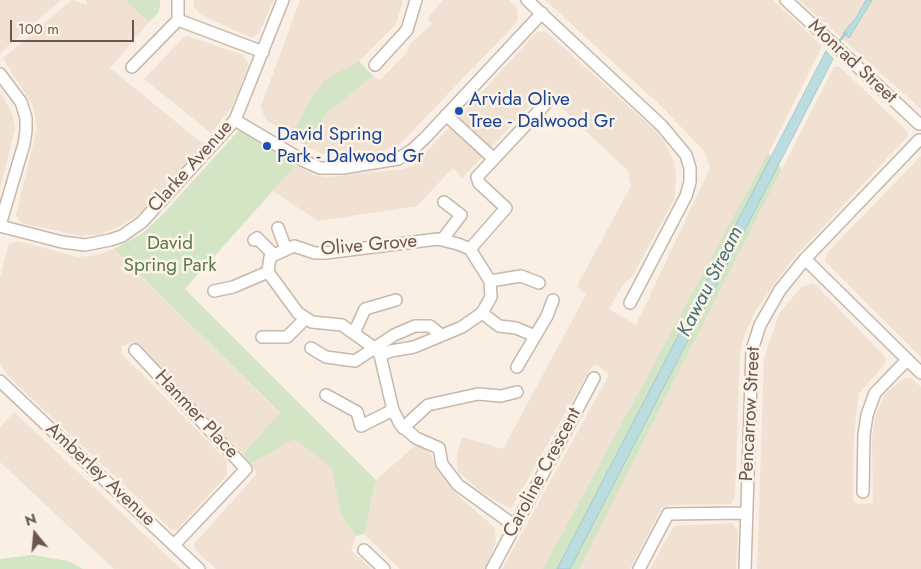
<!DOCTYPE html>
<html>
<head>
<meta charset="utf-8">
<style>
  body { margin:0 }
  #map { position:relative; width:921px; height:569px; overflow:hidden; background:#f9efe4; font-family:Jost,sans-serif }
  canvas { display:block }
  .north { position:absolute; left:10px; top:509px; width:50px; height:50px; -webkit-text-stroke:4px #fdf4e9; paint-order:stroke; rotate:343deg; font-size:14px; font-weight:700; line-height:20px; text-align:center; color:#6e564c }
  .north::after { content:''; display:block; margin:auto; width:18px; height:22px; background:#6e564c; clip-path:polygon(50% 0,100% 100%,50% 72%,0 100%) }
  .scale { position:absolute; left:10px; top:20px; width:124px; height:22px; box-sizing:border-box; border:2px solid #6e564c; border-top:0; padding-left:6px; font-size:15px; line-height:18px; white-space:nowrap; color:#6e564c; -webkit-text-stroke:4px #fdf4e9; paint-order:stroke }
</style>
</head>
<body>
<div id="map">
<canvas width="921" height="569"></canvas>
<div class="north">N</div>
<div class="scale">100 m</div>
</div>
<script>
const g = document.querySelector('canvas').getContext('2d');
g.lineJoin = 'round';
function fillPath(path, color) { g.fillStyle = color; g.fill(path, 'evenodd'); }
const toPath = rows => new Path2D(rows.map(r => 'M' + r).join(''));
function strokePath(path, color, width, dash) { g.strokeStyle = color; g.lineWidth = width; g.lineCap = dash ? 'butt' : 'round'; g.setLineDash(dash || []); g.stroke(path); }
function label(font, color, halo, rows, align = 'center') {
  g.font = font + ' Jost,sans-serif'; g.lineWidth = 5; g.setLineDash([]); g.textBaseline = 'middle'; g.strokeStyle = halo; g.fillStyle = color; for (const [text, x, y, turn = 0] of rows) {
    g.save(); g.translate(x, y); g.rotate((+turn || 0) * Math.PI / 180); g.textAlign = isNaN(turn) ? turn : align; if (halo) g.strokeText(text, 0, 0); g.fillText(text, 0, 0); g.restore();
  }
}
const residential = toPath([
  [0,0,61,0,0,53],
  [72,0,87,5,86,0,125,0,149,22,110,68,203,144,150,206,124,224,101,234,81,236,21,223,16,215,37,128,33,106,3,58],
  [194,0,274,0,259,33,252,38,201,15,194,7],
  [300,0,403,0,396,24,359,61,325,81,309,102,292,137,265,119,261,106],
  [443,0,509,0,517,8,518,21,400,144,377,154,352,156,321,153,306,146,327,113,373,76,380,80,407,53,410,44,432,24,427,19],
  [545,0,773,0,822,46,767,156,543,569,502,569,609,375,597,365,592,366,511,509,481,492,458,472,457,455,462,437,503,449,586,295,577,286,631,186,628,171,544,91,491,147,458,118,536,33,545,31,656,131,664,141,674,162,676,179,674,200,633,275,622,286,609,309,636,325,710,168,705,152,661,106],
  [799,0,921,0,921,109],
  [188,36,243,55,249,65,232,107,211,133,144,79,183,38],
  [834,67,840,67,907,131,908,136,792,260,756,310,744,336,740,354,735,496,731,504,670,505,661,509,630,569,579,569],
  [0,92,12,113,15,129,0,189],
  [451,126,484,155,462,178,453,168,417,206,318,221,272,190,296,165,314,175,328,177,404,169,414,165],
  [921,156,921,357,825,261,827,253],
  [18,241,78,257,98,255,114,249,280,414,243,454,135,344,132,342,122,346,122,354,227,461,227,475,178,529,172,530,9,377,0,364,0,277,9,244],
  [814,283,886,358,885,364,859,393,858,400,854,434,853,500,858,504,873,503,872,438,875,418,884,395,903,379,910,377,921,387,921,569,757,569,764,358,779,314,801,287],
  [14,412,181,569,114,569,0,462,0,427],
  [294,439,331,467,341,514,356,536,351,550,371,569,216,569,196,551,194,544,254,477,256,472,251,464],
  [418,443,430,453,438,471,456,494,494,527,496,542,485,569,400,569,364,534,376,480],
  [731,523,738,530,736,569,650,569,674,526]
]);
const green = toPath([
  [125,0,160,0,160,7,158,13,149,22],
  [359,61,373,76,327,113,306,146,292,137,309,102,325,80],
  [239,130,296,165,185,289,376,480,364,534,356,536,341,514,331,467,294,439,251,464,243,454,280,413,114,249,143,233,165,212],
  [768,153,782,169,579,569,543,569],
  [32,555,68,561,83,569,0,569,0,559]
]);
const water = toPath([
  [866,0,872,0,849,38,843,33,856,18,866,0],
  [826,51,833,59,570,569,557,569,826,51]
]);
const stream = toPath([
  [837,44,846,33]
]);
const minor = toPath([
  [527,0,662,126,686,155,690,168,690,182,686,196,630,303],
  [786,0,919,124],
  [178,20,263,52],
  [375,65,407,30,416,0],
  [132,67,178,20,178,0],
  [0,74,21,102,26,118,26,131,24,144,0,225],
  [446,115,494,159],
  [235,120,302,160,320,168,343,168,398,159,412,150,425,138,542,13],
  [0,226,62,242,85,245,110,240,122,236,142,222,235,120,283,0],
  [278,228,286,249],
  [254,240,257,238,274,255],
  [442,240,461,215,444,202],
  [470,249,506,208,479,183,477,177,549,100],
  [805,259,921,373],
  [490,281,521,276,539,283],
  [214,291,233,287,268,272],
  [482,313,499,326,516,328,535,336],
  [354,333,365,309,396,300],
  [262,337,287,337,306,318],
  [311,348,326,357,355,361,394,335,415,326,430,326,440,334],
  [135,350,246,469,174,545],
  [380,355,391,351,414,347,462,327,482,313,491,297,490,281,470,249,458,244,438,239,325,253,315,253,294,246,270,257,268,272,298,313,312,322,342,325,373,347,380,355,393,410,400,424,416,438,439,448,442,464,458,485,515,526],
  [517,367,547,316,553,300],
  [0,381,199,569],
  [326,395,357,412,361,426,393,410],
  [403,428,428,405,478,394,501,396,517,392],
  [863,492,864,435,867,415,875,393,907,360],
  [364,550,384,569],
  [492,569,594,378],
  [639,569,668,514,746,513],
  [745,569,752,350,760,325,780,290,805,259,919,140]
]);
const markers = [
  [459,111,5,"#1a4fb4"],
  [267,146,5,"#1a4fb4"]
];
const streetNames = [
  ["Monrad Street",852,62,43],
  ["Clarke Avenue",191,167,-48],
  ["Olive Grove",369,246,-5],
  ["Pencarrow Street",751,414,-87],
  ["Hanmer Place",196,415,47],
  ["Caroline Crescent",543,473,-62],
  ["Amberley Avenue",100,475,43]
];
const transitNames = [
  ["Arvida Olive",469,100],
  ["Tree - Dalwood Gr",469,122],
  ["David Spring",277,135],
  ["Park - Dalwood Gr",277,157]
];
const parkNames = [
  ["David",170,244],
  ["Spring Park",170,266]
];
const waterNames = [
  ["Kawau Stream",711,282,-63]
];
fillPath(residential, '#f0e1d3');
fillPath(green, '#d3e5c4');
fillPath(water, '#bbdde0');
strokePath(water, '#a2ccd1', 1);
strokePath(stream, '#a2ccd1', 2.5);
strokePath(minor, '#c8b7ab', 14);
strokePath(minor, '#fff', 11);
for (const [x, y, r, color] of markers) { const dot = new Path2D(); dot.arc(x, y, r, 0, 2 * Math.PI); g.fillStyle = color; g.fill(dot); strokePath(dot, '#fdf4e9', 2); }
label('19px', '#6e564c', '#fdf4e9', streetNames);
label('19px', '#164399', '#fdf4e9', transitNames, 'left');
label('19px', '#5a7949', '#fdf4e9', parkNames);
label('italic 20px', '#467379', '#fdf4e9', waterNames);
</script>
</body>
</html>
